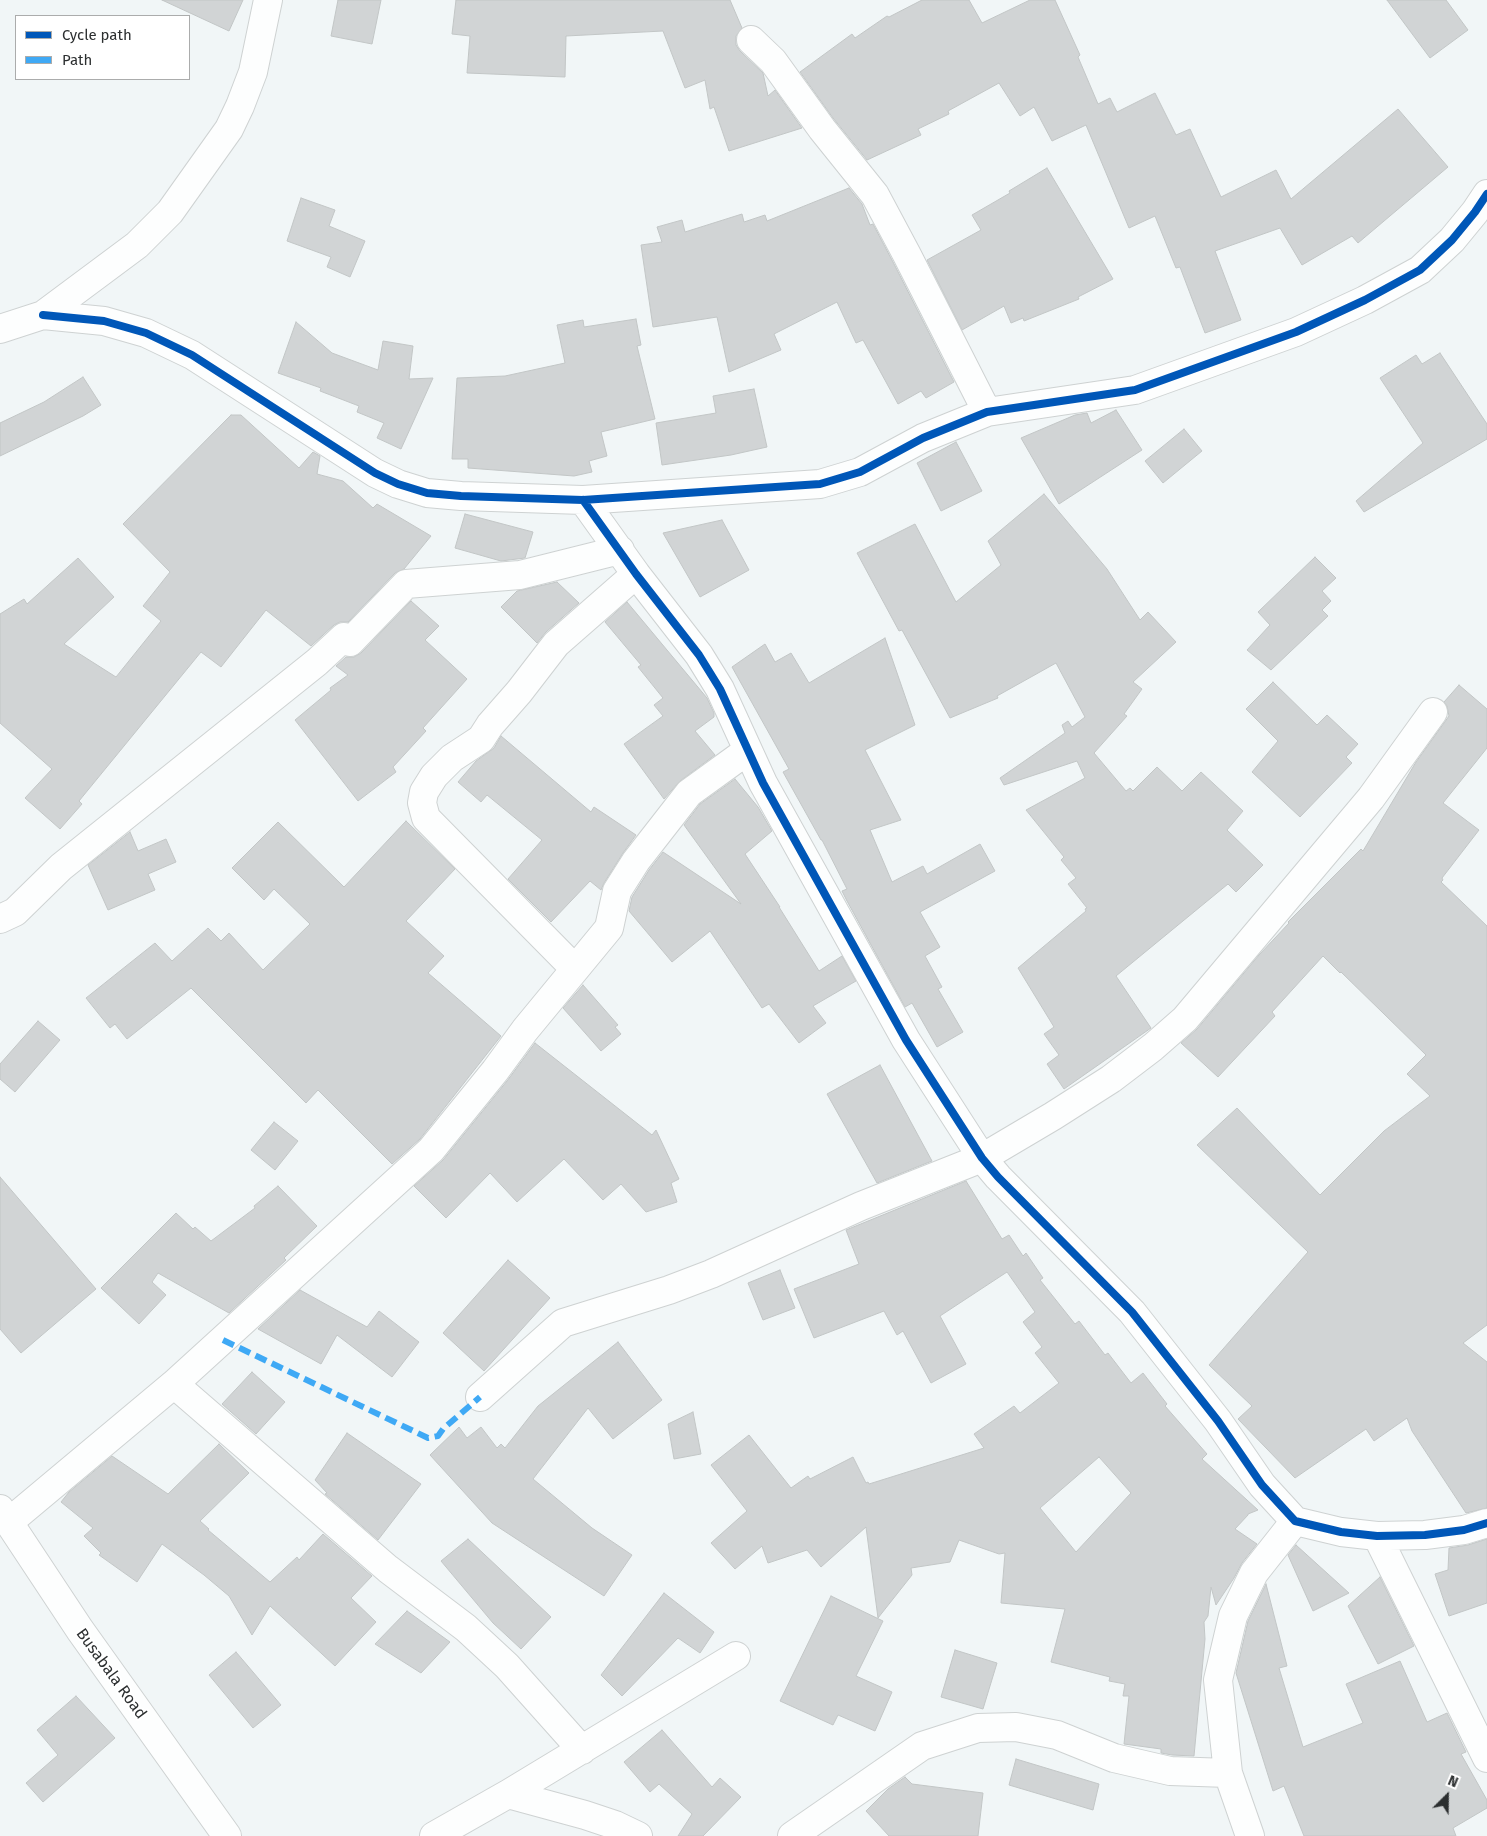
<!DOCTYPE html>
<html>
<head>
<meta charset="utf-8">
<style>
  body { margin:0 }
  #map { position:relative; width:1487px; height:1836px; overflow:hidden; background:#f1f6f7; font-family:"Fira Sans",sans-serif }
  canvas { display:block }
  .legend { position:absolute; left:15px; top:15px; width:175px; height:65px; box-sizing:border-box; background:#fff; border:1px solid #abacac; margin:0; padding:6px 9px; list-style:none; font-size:15px; color:#2c2f30 }
  .legend li { display:flex; align-items:center; gap:10px; height:25px }
  .legend b { width:25px; border:1px solid #abacac }
  .north { position:absolute; left:1422px; top:1771px; width:50px; height:50px; -webkit-text-stroke:4px #fff; paint-order:stroke; rotate:23deg; font-size:14px; font-weight:700; line-height:20px; text-align:center; color:#2c2f30 }
  .north::after { content:''; display:block; margin:auto; width:18px; height:22px; background:#2c2f30; clip-path:polygon(50% 0,100% 100%,50% 72%,0 100%) }
</style>
</head>
<body>
<div id="map">
<canvas width="1487" height="1836"></canvas>
<ul class="legend">
<li><b style="height:6px;background:#0057b8"></b>Cycle path</li>
<li><b style="height:6px;background:#3fa9f5"></b>Path</li>
</ul>
<div class="north">N</div>
</div>
<script>
const g = document.querySelector('canvas').getContext('2d');
g.lineJoin = 'round';
function fillPath(path, color) { g.fillStyle = color; g.fill(path, 'evenodd'); }
const toPath = rows => new Path2D(rows.map(r => 'M' + r).join(''));
function strokePath(path, color, width, dash) { g.strokeStyle = color; g.lineWidth = width; g.lineCap = dash ? 'butt' : 'round'; g.setLineDash(dash || []); g.stroke(path); }
function label(font, color, halo, rows, align = 'center') {
  g.font = font + ' "Fira Sans",sans-serif'; g.lineWidth = 4.5; g.setLineDash([]); g.textBaseline = 'middle'; g.strokeStyle = halo; g.fillStyle = color; for (const [text, x, y, turn = 0] of rows) {
    g.save(); g.translate(x, y); g.rotate((+turn || 0) * Math.PI / 180); g.textAlign = isNaN(turn) ? turn : align; if (halo) g.strokeText(text, 0, 0); g.fillText(text, 0, 0); g.restore();
  }
}
const building = toPath([
  [162,0,243,0,229,31,162,0],
  [338,0,381,0,372,44,331,36,338,0],
  [456,0,730,0,742,28,736,36,736,45,740,51,763,73,768,96,775,90,802,128,729,151,714,107,710,109,705,80,685,88,663,31,566,36,565,77,467,73,470,36,452,34,456,0],
  [922,0,969,0,982,23,1030,0,1055,0,1080,55,1078,57,1098,104,1110,98,1117,112,1155,93,1176,135,1190,129,1221,197,1276,170,1291,199,1398,109,1448,167,1358,243,1352,236,1302,265,1280,228,1215,251,1241,320,1205,333,1180,267,1176,268,1155,216,1129,228,1086,125,1052,141,1034,107,1020,116,999,83,948,111,949,114,918,129,921,135,867,160,833,118,800,72,852,34,855,38,887,16,889,17,922,0],
  [1387,0,1446,0,1468,30,1430,58,1387,0],
  [1047,168,1113,279,1078,297,1079,299,1024,321,1023,318,1011,323,1004,306,962,330,927,260,981,230,972,215,1010,193,1009,191,1047,168],
  [849,188,862,204,870,225,873,224,893,262,954,382,926,398,921,391,898,404,863,340,856,343,837,302,774,334,781,350,729,372,717,317,653,327,641,245,662,242,657,227,682,220,685,232,742,214,744,222,765,215,767,221,849,188],
  [301,198,335,210,329,226,365,241,350,277,327,267,331,257,287,241,301,198],
  [636,319,641,345,637,346,655,419,601,432,607,456,589,461,592,472,574,476,468,468,468,459,452,459,457,378,505,376,565,363,557,325,583,320,584,327,636,319],
  [296,322,332,353,378,370,383,341,413,346,409,379,433,378,401,449,377,438,384,423,357,412,359,406,320,391,321,388,278,373,296,322],
  [1440,353,1487,424,1487,439,1364,512,1356,501,1423,443,1380,378,1416,355,1422,364,1440,353],
  [83,377,101,405,83,416,0,456,0,423,44,402,83,377],
  [754,389,767,447,731,455,662,465,656,423,716,413,713,396,754,389],
  [1116,410,1142,450,1059,504,1021,438,1075,415,1087,413,1091,423,1116,410],
  [231,415,241,415,299,468,313,452,320,456,317,474,343,481,373,508,377,504,431,536,404,569,395,573,348,622,340,622,334,625,311,646,266,610,221,667,201,652,79,801,82,804,60,829,25,798,52,769,0,723,0,614,24,599,27,604,78,558,114,597,64,644,116,677,161,621,143,606,170,572,123,524,231,415],
  [1184,429,1202,451,1163,483,1145,461,1184,429],
  [956,442,982,491,941,511,917,463,956,442],
  [1044,494,1107,569,1140,620,1148,612,1176,642,1133,682,1142,689,1124,714,1127,716,1094,753,1126,791,1130,788,1133,791,1157,767,1182,791,1201,772,1243,811,1227,830,1263,865,1236,892,1228,884,1116,976,1151,1028,1064,1089,1047,1064,1059,1055,1044,1034,1054,1027,1018,968,1086,911,1085,909,1087,908,1068,884,1076,878,1061,860,1064,857,1026,810,1085,778,1077,761,1004,785,1000,778,1065,733,1062,725,1068,721,1072,727,1085,717,1056,663,997,696,998,698,950,718,902,630,899,631,857,553,915,524,956,602,1001,565,988,541,1044,494],
  [465,514,533,532,525,558,501,561,455,548,465,514],
  [722,520,749,570,700,597,663,533,722,520],
  [1315,557,1336,578,1322,591,1331,601,1322,610,1328,616,1271,670,1247,650,1270,625,1258,612,1315,557],
  [557,582,579,603,546,632,537,643,501,607,517,591,557,582],
  [411,601,439,626,425,640,467,679,423,728,426,731,393,767,396,772,358,801,295,720,331,690,330,688,348,675,336,666,346,657,354,657,361,653,411,601],
  [627,602,707,698,714,713,714,717,695,731,715,755,680,781,664,799,624,744,663,716,654,705,663,698,638,667,641,665,605,622,627,602],
  [885,638,915,725,865,750,901,820,870,830,892,882,923,866,927,874,980,844,995,871,920,912,940,947,925,956,942,987,938,989,963,1032,937,1047,912,1003,905,1007,847,901,842,891,847,889,822,840,821,840,783,772,789,769,732,667,765,644,775,662,791,653,809,683,885,638],
  [1273,682,1317,725,1327,715,1358,744,1346,757,1352,763,1300,817,1252,772,1278,741,1246,709,1273,682],
  [1459,685,1487,709,1487,748,1443,803,1479,830,1442,878,1443,880,1441,882,1487,926,1487,1325,1463,1343,1487,1362,1487,1508,1466,1513,1412,1431,1407,1418,1374,1441,1366,1429,1295,1478,1238,1419,1252,1406,1209,1365,1308,1252,1197,1145,1237,1108,1320,1195,1384,1131,1430,1096,1407,1074,1426,1055,1341,972,1340,973,1323,956,1272,1012,1275,1016,1218,1077,1181,1043,1197,1029,1259,955,1289,923,1288,922,1361,849,1363,851,1416,762,1449,716,1447,706,1444,702,1459,685],
  [501,736,591,812,594,807,636,835,623,853,604,883,601,890,590,881,551,922,508,879,542,840,487,795,481,802,458,782,476,761,494,748,501,736],
  [735,779,758,807,772,831,745,854,780,907,779,907,819,971,842,956,856,981,813,1006,826,1023,799,1043,769,1004,762,1008,710,931,672,962,629,911,632,897,649,870,663,852,741,904,684,825,700,804,735,779],
  [406,821,455,869,406,921,444,956,428,973,501,1036,420,1139,392,1164,318,1090,306,1103,191,988,127,1039,115,1024,110,1028,86,998,155,943,172,961,208,928,221,941,229,933,263,970,310,924,274,889,264,900,232,868,278,822,344,887,406,821],
  [130,832,138,851,166,839,176,862,148,874,155,890,108,910,88,865,130,832],
  [583,985,618,1025,615,1027,621,1034,601,1051,563,1008,583,985],
  [38,1021,60,1040,15,1092,0,1079,0,1064,38,1021],
  [535,1043,652,1135,656,1130,679,1179,671,1183,677,1202,646,1212,621,1184,603,1200,564,1159,517,1202,490,1173,446,1218,414,1186,443,1160,507,1081,535,1043],
  [880,1065,932,1161,877,1183,827,1094,880,1065],
  [274,1122,298,1141,275,1170,251,1150,274,1122],
  [0,1177,96,1289,21,1353,0,1329,0,1177],
  [966,1181,1002,1239,1009,1235,1023,1256,1026,1253,1043,1278,1040,1280,1075,1324,1079,1321,1105,1355,1108,1353,1131,1383,1143,1373,1167,1404,1165,1406,1207,1454,1202,1459,1258,1510,1248,1514,1248,1515,1235,1529,1257,1544,1242,1563,1234,1578,1216,1605,1211,1587,1208,1616,1204,1622,1205,1639,1194,1756,1172,1755,1161,1753,1161,1749,1124,1744,1129,1696,1123,1696,1125,1684,1109,1681,1110,1677,1051,1662,1065,1609,1001,1603,1005,1553,999,1554,959,1540,950,1562,911,1568,912,1575,878,1618,866,1527,821,1567,807,1550,768,1563,762,1546,735,1569,711,1543,747,1511,711,1465,749,1435,791,1488,808,1476,810,1479,853,1457,866,1483,868,1482,869,1484,984,1448,974,1434,1014,1406,1020,1413,1059,1383,1035,1353,1042,1347,1023,1322,1035,1312,1007,1272,940,1316,966,1364,931,1383,903,1331,897,1335,884,1311,814,1338,794,1289,859,1264,846,1230,966,1181],
  [1099,1457,1131,1493,1076,1552,1040,1508,1099,1457],
  [278,1186,317,1226,284,1258,286,1260,229,1313,158,1273,152,1282,166,1295,139,1324,101,1288,176,1213,193,1229,195,1227,211,1241,255,1208,254,1206,278,1186],
  [508,1260,550,1298,484,1371,443,1333,508,1260],
  [780,1270,795,1308,763,1320,748,1283,780,1270],
  [300,1290,367,1327,379,1311,419,1342,392,1377,337,1335,321,1364,258,1329,300,1290],
  [618,1342,662,1400,613,1439,588,1408,533,1479,592,1528,632,1555,604,1596,492,1523,430,1455,459,1427,467,1438,481,1427,497,1448,501,1444,505,1448,538,1406,618,1342],
  [252,1372,285,1402,256,1434,222,1404,252,1372],
  [693,1412,701,1454,674,1459,668,1424,693,1412],
  [347,1433,421,1484,378,1540,325,1494,327,1493,315,1480,347,1433],
  [219,1444,249,1473,200,1521,209,1529,208,1530,270,1582,297,1557,299,1560,323,1534,372,1576,351,1598,376,1622,335,1666,270,1606,252,1635,229,1596,204,1575,162,1544,137,1582,99,1555,101,1553,84,1536,93,1528,61,1502,69,1492,112,1456,168,1494,219,1444],
  [468,1539,551,1617,521,1649,493,1623,441,1561,468,1539],
  [1487,1539,1487,1603,1449,1616,1435,1574,1448,1570,1449,1548,1468,1545,1487,1539],
  [1296,1545,1349,1593,1313,1611,1288,1555,1296,1545],
  [1380,1577,1414,1646,1378,1664,1348,1606,1380,1577],
  [1266,1584,1287,1666,1279,1668,1303,1747,1363,1723,1346,1684,1400,1661,1427,1722,1447,1713,1466,1752,1461,1754,1487,1800,1487,1808,1453,1828,1456,1836,1304,1836,1284,1786,1273,1791,1236,1673,1248,1621,1266,1584],
  [664,1593,714,1632,700,1653,678,1638,622,1696,601,1675,664,1593],
  [831,1596,883,1621,856,1676,892,1692,875,1731,838,1715,833,1725,780,1701,831,1596],
  [407,1611,450,1642,421,1673,375,1644,407,1611],
  [955,1650,997,1663,983,1709,941,1697,955,1650],
  [236,1652,281,1705,253,1728,209,1675,236,1652],
  [76,1696,115,1738,43,1802,26,1783,58,1755,37,1730,76,1696],
  [662,1730,712,1787,720,1778,741,1797,703,1836,678,1836,692,1814,659,1784,650,1792,624,1762,662,1730],
  [1016,1759,1099,1784,1093,1810,1009,1785,1016,1759],
  [905,1777,912,1784,983,1793,978,1836,889,1836,866,1811,888,1789,905,1777]
]);
const minor = toPath([
  [751,40,773,61,822,129,875,195,907,255,987,412],
  [43,315,104,321,146,333,192,355,375,473,398,484,427,493,461,496,583,500,820,484,860,472,923,438,987,412,1135,390,1296,332,1365,300,1420,270,1452,240,1475,212,1487,194],
  [0,329,43,315,137,245,170,212,229,129,240,106,253,72,268,0],
  [583,500,636,574,699,655,720,689,763,783,906,1040,982,1158,998,1177,1132,1312,1218,1421,1262,1485,1295,1521,1341,1532,1377,1536,1425,1535,1464,1530,1487,1523],
  [0,919,15,912,61,867,317,662,344,637,350,642,406,584,520,575,620,550],
  [575,969,426,818,422,803,424,792,434,776,452,758,481,739,490,725,519,692,556,644,636,574],
  [174,1384,431,1150,495,1071,525,1030,609,928,617,891,636,861,689,793,747,751],
  [480,1397,563,1323,669,1290,711,1274,861,1206,982,1158,1053,1116,1111,1079,1153,1047,1185,1019,1371,798,1433,712],
  [9,1522,174,1384,388,1569,466,1628,507,1666,582,1750],
  [1377,1536,1487,1758],
  [508,1794,585,1815,615,1825,638,1836],
  [434,1836,508,1794,736,1656],
  [792,1836,922,1746,978,1728,1016,1727,1057,1735,1114,1758,1170,1771,1228,1773],
  [1250,1836,1228,1773,1218,1680,1233,1616,1254,1573,1295,1521]
]);
const tertiary = toPath([
  [0,1509,80,1630,227,1836]
]);
const quiet = toPath([
  [223,1340,428,1438,438,1436,443,1429,480,1397]
]);
const cycleway = toPath([
  [43,315,104,321,146,333,192,355,375,473,398,484,427,493,461,496,583,500,820,484,860,472,923,438,987,412,1135,390,1296,332,1365,300,1420,270,1452,240,1475,212,1487,194],
  [583,500,636,574,699,655,720,689,763,783,906,1040,982,1158,998,1177,1132,1312,1218,1421,1262,1485,1295,1521,1341,1532,1377,1536,1425,1535,1464,1530,1487,1523]
]);
const streetNames = [
  ["Busabala Road",111,1674,54]
];
fillPath(building, '#d1d4d5');
strokePath(building, '#c2c6c6', 1);
strokePath(minor, '#ced2d2', 30);
strokePath(tertiary, '#ced2d2', 30);
strokePath(minor, '#fdfefe', 28);
strokePath(tertiary, '#fdfefe', 28);
strokePath(quiet, '#3fa9f5', 6, [12, 6]);
strokePath(cycleway, '#0057b8', 8);
label('16px', '#2c2f30', '#fff', streetNames);
</script>
</body>
</html>
